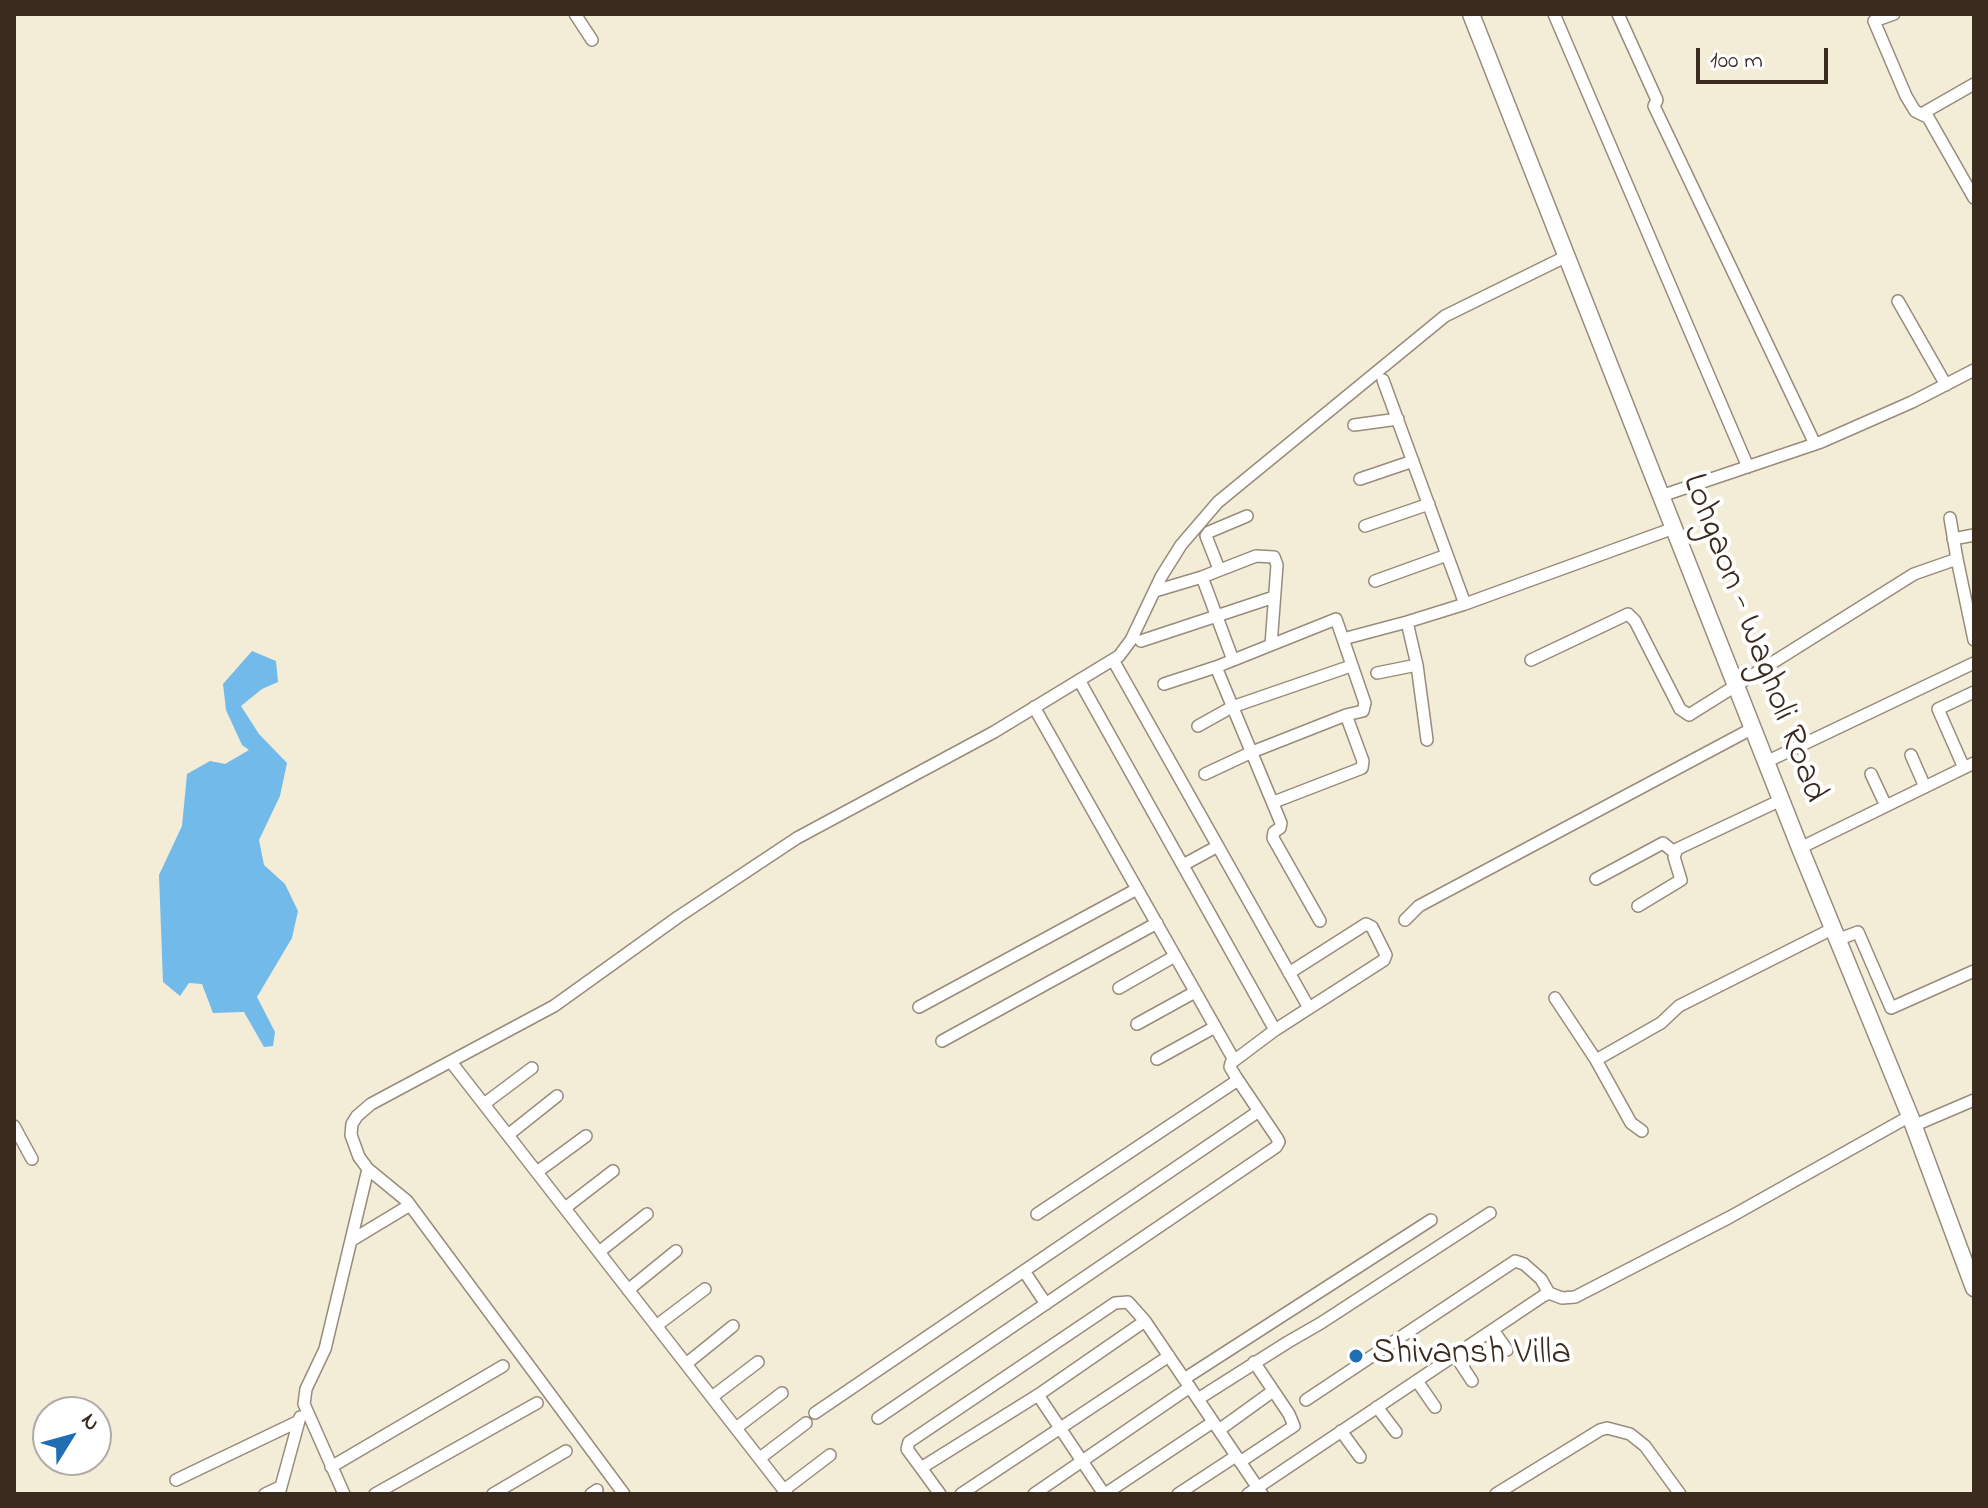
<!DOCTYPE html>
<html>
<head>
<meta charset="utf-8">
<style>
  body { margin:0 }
  #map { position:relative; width:1988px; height:1508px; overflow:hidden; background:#f3edd8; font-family:"Indie Flower",sans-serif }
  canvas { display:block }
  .frame { position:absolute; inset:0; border:16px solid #3b2a1e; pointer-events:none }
  .north { position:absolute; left:32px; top:1396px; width:80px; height:80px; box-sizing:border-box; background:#fff; border:2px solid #b1aaa5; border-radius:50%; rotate:53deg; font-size:22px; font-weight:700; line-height:32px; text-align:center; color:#3b2a1e }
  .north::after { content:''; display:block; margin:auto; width:28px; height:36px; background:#1f6fb2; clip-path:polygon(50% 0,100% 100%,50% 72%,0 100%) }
  .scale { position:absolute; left:1696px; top:48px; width:132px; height:36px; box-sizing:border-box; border:4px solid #3b2a1e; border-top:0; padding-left:10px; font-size:24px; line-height:28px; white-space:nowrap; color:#3b2a1e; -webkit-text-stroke:6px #fff; paint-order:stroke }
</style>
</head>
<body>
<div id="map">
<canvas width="1988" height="1508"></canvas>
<div class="frame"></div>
<div class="north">N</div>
<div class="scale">100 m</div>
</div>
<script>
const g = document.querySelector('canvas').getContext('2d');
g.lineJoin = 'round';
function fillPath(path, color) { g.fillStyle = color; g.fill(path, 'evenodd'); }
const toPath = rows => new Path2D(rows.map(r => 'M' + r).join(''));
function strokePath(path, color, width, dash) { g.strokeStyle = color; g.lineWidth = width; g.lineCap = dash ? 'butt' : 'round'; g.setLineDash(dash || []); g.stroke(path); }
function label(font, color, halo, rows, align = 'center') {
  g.font = font + ' "Indie Flower",sans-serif'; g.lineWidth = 8; g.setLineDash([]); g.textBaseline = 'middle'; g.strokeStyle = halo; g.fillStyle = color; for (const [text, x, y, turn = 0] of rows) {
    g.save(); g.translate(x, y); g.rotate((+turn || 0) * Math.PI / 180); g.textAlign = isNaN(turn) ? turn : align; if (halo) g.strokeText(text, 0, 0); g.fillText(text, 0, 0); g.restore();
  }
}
const water = toPath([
  [252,651,276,661,278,682,262,689,241,706,259,734,287,763,280,796,259,840,264,865,285,884,298,911,292,938,257,997,275,1032,273,1046,264,1047,244,1012,213,1013,202,984,189,983,180,996,163,982,159,875,182,826,187,774,210,761,225,764,249,750,242,745,226,710,223,684]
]);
const street = toPath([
  [575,14,592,40],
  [1554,14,1748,467],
  [1618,14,1657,100,1654,106,1815,444],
  [1894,14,1874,21,1906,96,1915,111,1925,116],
  [1974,84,1925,112,1974,198],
  [1898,301,1946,385],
  [1383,380,1465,604],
  [1354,425,1398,419],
  [1360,479,1413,461],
  [1661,496,1821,442,1912,402,1974,370],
  [1950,518,1957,559],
  [1365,526,1429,504],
  [1953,539,1974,535],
  [1219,569,1206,536,1209,532,1247,516],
  [1202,577,1233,660],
  [1375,581,1447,555],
  [1155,591,1202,577,1256,556,1274,557,1277,565,1271,645],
  [1407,622,1417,665,1427,740],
  [1141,641,1274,597],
  [1113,660,1309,1008],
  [1531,660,1628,614,1635,621,1680,709,1689,715,1914,574,1957,559,1974,640],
  [1377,673,1417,665],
  [1079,680,1275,1030],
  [1164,684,1216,667],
  [1034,707,1234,1060],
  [1198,726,1232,707,1351,666],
  [1911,755,1925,787],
  [1766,762,1974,663],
  [1964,768,1938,709,1974,692],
  [1205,774,1252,752,1346,715,1363,711,1365,703,1343,639],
  [1871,774,1886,806],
  [1274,802,1362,768,1363,761,1346,715],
  [1800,848,1974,763],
  [1183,865,1218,846],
  [1596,879,1663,843,1675,853],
  [1638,906,1681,880,1674,857,1677,849,1781,800],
  [1405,920,1419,906,1753,728],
  [1320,921,1273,838,1274,832,1280,828,1281,823,1216,667,1336,619,1343,639,1407,622,1465,604,1674,528],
  [1837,940,1858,932,1891,1008,1974,971],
  [1119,988,1175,956],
  [1555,998,1596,1060],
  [919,1007,1137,889],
  [1137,1024,1195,992],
  [942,1041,1157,923],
  [1157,1059,1215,1027],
  [451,1062,787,1494],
  [484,1104,532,1068],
  [14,1126,32,1159],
  [1913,1126,1974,1100],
  [1642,1131,1631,1123,1596,1060,1661,1023,1679,1006,1832,929],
  [508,1135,557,1096],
  [537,1172,586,1136],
  [565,1208,613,1171],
  [1037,1214,1238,1080],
  [352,1240,410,1205],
  [599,1252,647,1214],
  [1024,1271,1046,1304],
  [628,1290,676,1251],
  [656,1326,705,1289],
  [1493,1330,1507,1350],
  [1455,1355,1472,1381],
  [686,1364,733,1326],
  [1184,1379,1431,1220],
  [1417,1381,1435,1407],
  [1038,1395,1104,1494],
  [712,1397,758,1362],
  [1198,1399,1288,1342,1321,1323,1490,1213],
  [1306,1400,1515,1261,1524,1264,1541,1279,1549,1293],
  [1377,1407,1396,1432],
  [815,1413,1259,1111],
  [878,1418,1276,1147,1279,1142,1277,1138,1236,1077,1230,1067,1231,1063,1275,1030,1384,960,1386,955,1372,927,1366,924,1289,973],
  [736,1428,782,1393],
  [1219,1430,1273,1391],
  [1341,1431,1360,1457],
  [760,1458,806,1423],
  [1240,1462,1294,1426,1289,1414,1254,1362],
  [331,1467,503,1366],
  [921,1468,907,1449,909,1442,1115,1303,1128,1302,1145,1321],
  [176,1480,299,1421],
  [784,1490,830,1455],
  [265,1494,280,1487],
  [279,1494,300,1417],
  [344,1494,304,1404,306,1389,325,1349,368,1169],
  [375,1494,537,1403],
  [493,1494,566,1451],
  [591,1494,597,1490],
  [624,1494,407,1201,368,1169,359,1157,351,1135,352,1124,357,1116,371,1104,554,1006,678,917,797,838,994,732,1119,656,1131,640,1161,577,1181,545,1218,502,1445,316,1567,256],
  [940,1494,921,1468,1038,1395,1145,1321,1262,1494],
  [961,1494,1169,1356],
  [1034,1494,1190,1387],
  [1105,1494,1213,1422],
  [1178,1494,1236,1456],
  [1248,1494,1543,1296,1549,1293,1562,1298,1575,1297,1730,1217,1910,1116],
  [1496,1494,1600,1430,1607,1428,1630,1434,1645,1446,1680,1494]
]);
const primary = toPath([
  [1471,14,1800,848,1910,1116,1974,1288]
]);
const markers = [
  [1356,1356,8,"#1f6fb2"]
];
const streetNames = [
  ["Lohgaon - Wagholi Road",1752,639,69]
];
const poiNames = [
  ["Shivansh Villa",1372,1356]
];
fillPath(water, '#71bae9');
strokePath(street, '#978c7b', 14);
strokePath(primary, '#978c7b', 19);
strokePath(street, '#fff', 11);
strokePath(primary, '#fff', 16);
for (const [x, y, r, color] of markers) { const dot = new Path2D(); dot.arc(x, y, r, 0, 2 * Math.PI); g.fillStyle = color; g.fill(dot); strokePath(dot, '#fff', 3); }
label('36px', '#3b2a1e', '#fff', streetNames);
label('36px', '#3b2a1e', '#fff', poiNames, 'left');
</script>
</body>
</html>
